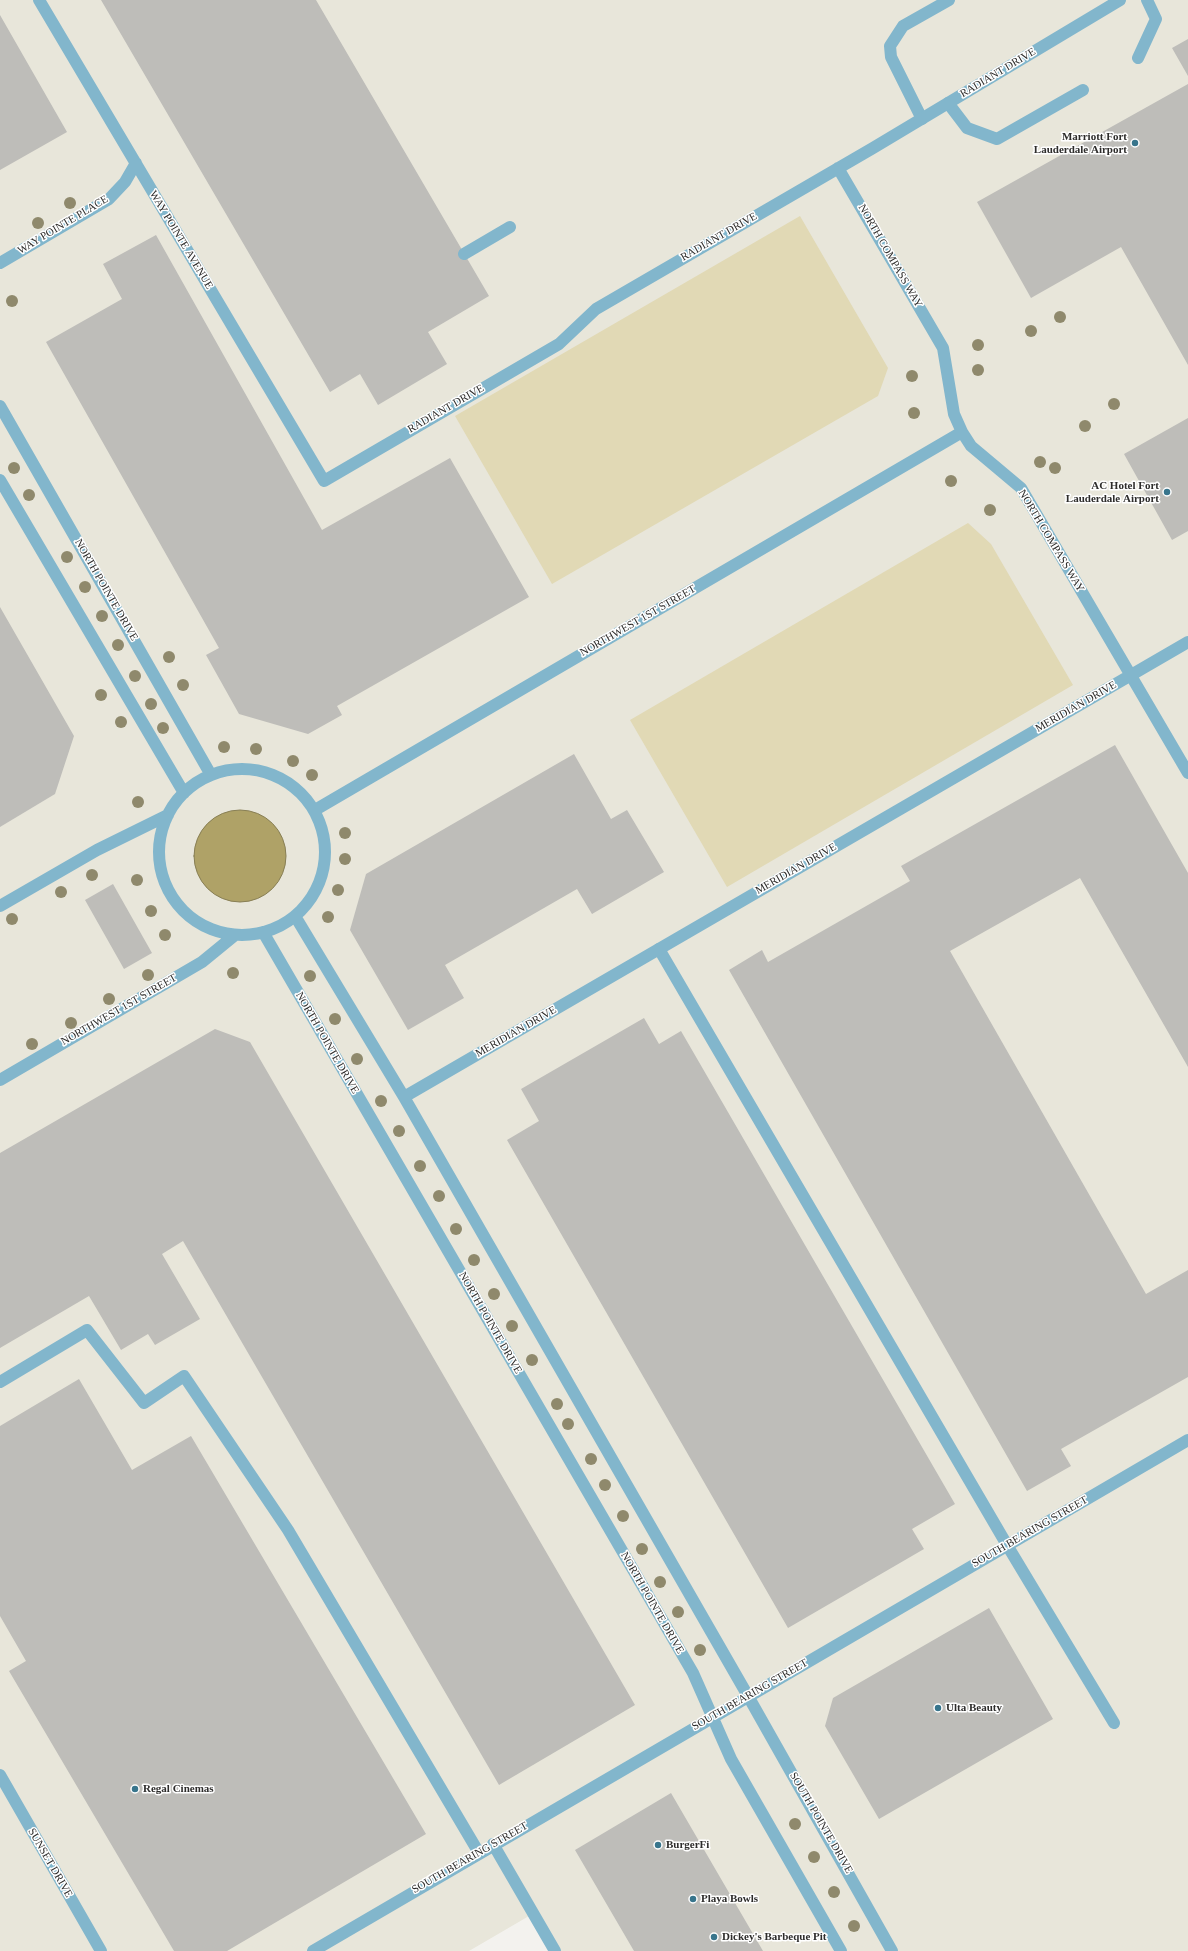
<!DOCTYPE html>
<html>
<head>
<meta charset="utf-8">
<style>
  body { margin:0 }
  canvas { display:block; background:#f3f2ee }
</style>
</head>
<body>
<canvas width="1188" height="1951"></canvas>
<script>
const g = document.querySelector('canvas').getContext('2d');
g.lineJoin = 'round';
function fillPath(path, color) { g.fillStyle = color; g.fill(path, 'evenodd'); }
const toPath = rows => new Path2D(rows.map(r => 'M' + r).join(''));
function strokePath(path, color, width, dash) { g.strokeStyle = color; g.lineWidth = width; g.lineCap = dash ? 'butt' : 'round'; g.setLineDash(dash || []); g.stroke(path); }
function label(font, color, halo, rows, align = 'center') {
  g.font = font + ' Georgia,serif'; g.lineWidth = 3; g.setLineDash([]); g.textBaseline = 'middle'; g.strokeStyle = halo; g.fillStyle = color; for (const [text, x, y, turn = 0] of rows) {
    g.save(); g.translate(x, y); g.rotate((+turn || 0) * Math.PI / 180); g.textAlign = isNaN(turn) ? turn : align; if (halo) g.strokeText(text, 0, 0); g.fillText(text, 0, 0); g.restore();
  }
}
const built = toPath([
  [0,0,1188,0,1188,1951,550,1951,529,1916,469,1951,0,1951]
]);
const green = toPath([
  [800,216,888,368,878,396,552,584,455,416],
  [968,523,991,544,1073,685,727,887,630,720]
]);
const water = toPath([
  '194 856a46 46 0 1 1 92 0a46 46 0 1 1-92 0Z'
]);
const building = toPath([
  [101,0,316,0,489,296,428,332,447,364,378,405,360,374,330,392],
  [0,15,67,132,0,170],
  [1188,39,1188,76,1172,48],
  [1188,84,1188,365,1121,247,1031,298,977,202],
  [156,235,322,530,450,458,529,597,337,706,342,715,308,734,239,714,206,655,219,648,46,342,122,299,103,264],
  [1188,418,1188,531,1172,540,1124,454],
  [0,607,74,736,55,794,0,827],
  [1115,745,1188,873,1188,1067,1080,878,950,951,1146,1294,1188,1270,1188,1377,1061,1449,1071,1466,1027,1491,729,970,762,950,768,962,910,881,901,866],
  [574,754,611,819,627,810,664,872,592,914,577,889,445,965,464,998,408,1030,350,930,366,874],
  [113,884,152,953,124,969,85,900],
  [644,1018,659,1044,681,1031,955,1504,912,1529,924,1549,788,1628,507,1140,539,1121,521,1089],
  [215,1029,250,1042,635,1705,499,1785,183,1241,162,1254,200,1319,155,1345,148,1334,121,1350,89,1296,0,1348,0,1153],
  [79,1379,132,1470,191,1436,426,1834,227,1951,174,1951,9,1671,26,1661,0,1616,0,1426],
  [989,1608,1053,1719,879,1819,825,1726,833,1698],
  [671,1793,763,1951,634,1951,575,1850]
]);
const service = toPath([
  [1138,58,1156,19,1147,0],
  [948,103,967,128,997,139,1083,90],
  [922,119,891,57,890,46,903,26,949,0],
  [464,254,510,227],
  [659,949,1007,1545,1114,1723],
  [0,1382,87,1330,144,1403,184,1376,288,1530,479,1853],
  [493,1844,555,1951]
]);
const minor = toPath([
  [39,0,324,481,559,344,596,309,873,148,1120,0],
  [838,168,943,348,954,414,962,432,971,446,1021,488,1188,773],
  [0,263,109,199,125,182,136,163],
  [0,406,211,775],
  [0,480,184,793],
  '159 852a83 83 0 1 1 166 0a83 83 0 1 1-166 0Z',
  [315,810,962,432],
  [0,906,97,850,168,815],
  [295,916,404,1097,748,1696,892,1951],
  [263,932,693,1673,731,1759,841,1951],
  [0,1080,202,962,235,935],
  [404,1097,1188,642],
  [0,1775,101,1951],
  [313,1951,1188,1440]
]);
const trees = [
  [70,203],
  [38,223],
  [12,301],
  [1060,317],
  [1031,331],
  [978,345],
  [978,370],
  [912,376],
  [1114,404],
  [914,413],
  [1085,426],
  [1040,462],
  [14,468],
  [1055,468],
  [951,481],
  [29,495],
  [990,510],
  [67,557],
  [85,587],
  [102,616],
  [118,645],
  [169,657],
  [135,676],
  [183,685],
  [101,695],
  [151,704],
  [121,722],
  [163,728],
  [224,747],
  [256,749],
  [293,761],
  [312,775],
  [138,802],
  [345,833],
  [345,859],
  [92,875],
  [137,880],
  [338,890],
  [61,892],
  [151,911],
  [328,917],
  [12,919],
  [165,935],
  [233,973],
  [148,975],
  [310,976],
  [109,999],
  [335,1019],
  [71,1023],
  [32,1044],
  [357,1059],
  [381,1101],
  [399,1131],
  [420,1166],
  [439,1196],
  [456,1229],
  [474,1260],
  [494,1294],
  [512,1326],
  [532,1360],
  [557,1404],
  [568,1424],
  [591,1459],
  [605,1485],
  [623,1516],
  [642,1549],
  [660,1582],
  [678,1612],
  [700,1650],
  [795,1824],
  [814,1857],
  [834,1892],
  [854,1926]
];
const markers = [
  [1135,143,4,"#38758c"],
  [1167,492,4,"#38758c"],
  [938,1708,4,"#38758c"],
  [135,1789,4,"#38758c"],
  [658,1845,4,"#38758c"],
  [693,1899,4,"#38758c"],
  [714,1937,4,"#38758c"]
];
const streetNames = [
  ["RADIANT DRIVE",998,73,-31],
  ["WAY POINTE PLACE",63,225,-31],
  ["RADIANT DRIVE",719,237,-30],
  ["WAY POINTE AVENUE",181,240,59],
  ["NORTH COMPASS WAY",890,256,60],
  ["RADIANT DRIVE",446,409,-30],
  ["NORTH COMPASS WAY",1051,541,59],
  ["NORTH POINTE DRIVE",106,590,60],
  ["NORTHWEST 1ST STREET",638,621,-30],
  ["MERIDIAN DRIVE",1076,707,-30],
  ["MERIDIAN DRIVE",796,869,-30],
  ["NORTHWEST 1ST STREET",119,1010,-30],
  ["MERIDIAN DRIVE",516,1032,-30],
  ["NORTH POINTE DRIVE",327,1043,60],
  ["NORTH POINTE DRIVE",490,1323,60],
  ["SOUTH BEARING STREET",1030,1532,-30],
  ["NORTH POINTE DRIVE",652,1603,60],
  ["SOUTH BEARING STREET",750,1695,-30],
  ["SOUTH POINTE DRIVE",821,1823,60],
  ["SOUTH BEARING STREET",470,1858,-30],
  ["SUNSET DRIVE",50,1863,60]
];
const poiNames = [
  ["Marriott Fort",1127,137,"right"],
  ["Lauderdale Airport",1127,150,"right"],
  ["AC Hotel Fort",1159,486,"right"],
  ["Lauderdale Airport",1159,499,"right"],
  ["Ulta Beauty",946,1708],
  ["Regal Cinemas",143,1789],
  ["BurgerFi",666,1845],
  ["Playa Bowls",701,1899],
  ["Dickey's Barbeque Pit",722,1937]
];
fillPath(built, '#e8e6da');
fillPath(green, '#e1d9b5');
fillPath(water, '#afa267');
strokePath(water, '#887f55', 1);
fillPath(building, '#bebdb9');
strokePath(service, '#82b6cc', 12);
strokePath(minor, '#82b6cc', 12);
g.fillStyle = '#8f896c';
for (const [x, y] of trees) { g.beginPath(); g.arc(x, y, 6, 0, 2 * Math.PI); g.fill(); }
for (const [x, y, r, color] of markers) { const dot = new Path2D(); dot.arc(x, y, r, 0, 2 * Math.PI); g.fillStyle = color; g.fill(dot); strokePath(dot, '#fff', 1.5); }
label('11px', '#2d2c2b', '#fff', streetNames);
label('bold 11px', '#2d2c2b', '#fff', poiNames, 'left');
</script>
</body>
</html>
